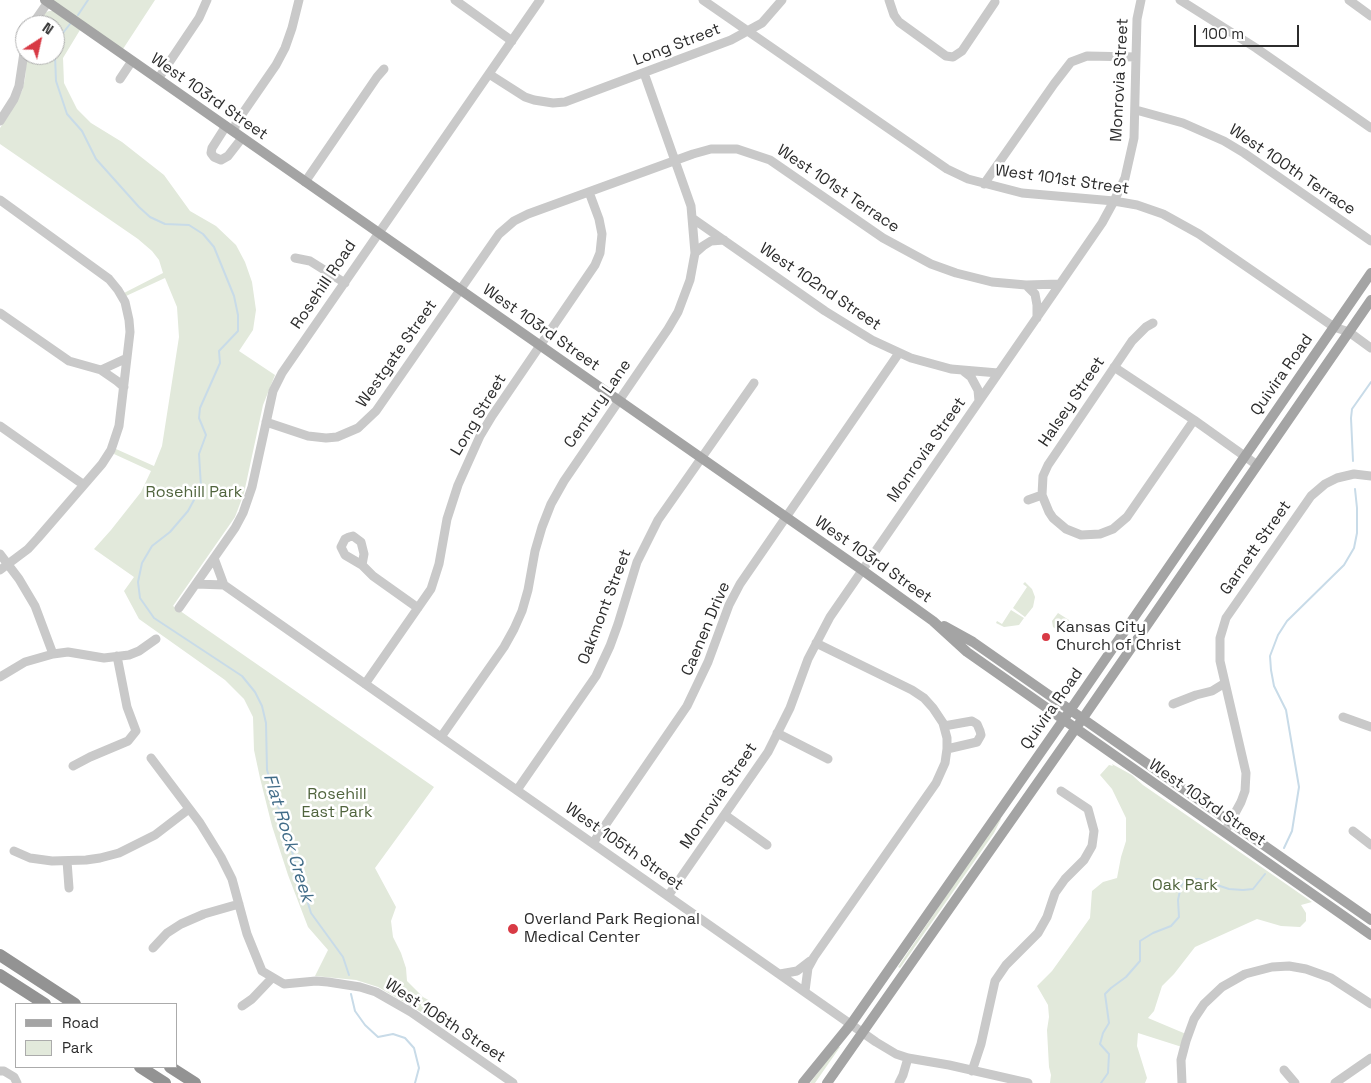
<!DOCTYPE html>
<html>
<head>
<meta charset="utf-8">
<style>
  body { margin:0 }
  #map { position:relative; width:1371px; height:1083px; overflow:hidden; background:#fff; font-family:"Space Grotesk",sans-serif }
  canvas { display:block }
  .legend { position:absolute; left:15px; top:1003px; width:162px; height:65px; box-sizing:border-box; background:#fff; border:1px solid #ababab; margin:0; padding:6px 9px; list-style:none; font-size:15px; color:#2c2c2c }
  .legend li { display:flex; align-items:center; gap:10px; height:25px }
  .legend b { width:25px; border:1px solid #ababab }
  .north { position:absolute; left:15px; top:15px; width:50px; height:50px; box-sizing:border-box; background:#fff; border:1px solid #ababab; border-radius:50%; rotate:35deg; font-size:14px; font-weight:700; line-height:20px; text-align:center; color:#2c2c2c }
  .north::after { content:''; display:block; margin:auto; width:18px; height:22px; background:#d83a45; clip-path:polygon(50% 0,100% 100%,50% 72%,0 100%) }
  .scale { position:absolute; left:1194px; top:25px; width:105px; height:22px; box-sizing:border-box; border:2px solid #2c2c2c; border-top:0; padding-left:6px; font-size:15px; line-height:18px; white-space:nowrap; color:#2c2c2c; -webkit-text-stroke:4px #fff; paint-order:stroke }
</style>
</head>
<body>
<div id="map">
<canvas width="1371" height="1083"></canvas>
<ul class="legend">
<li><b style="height:6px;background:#a4a4a4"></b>Road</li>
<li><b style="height:14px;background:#e2e9db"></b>Park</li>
</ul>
<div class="north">N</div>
<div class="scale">100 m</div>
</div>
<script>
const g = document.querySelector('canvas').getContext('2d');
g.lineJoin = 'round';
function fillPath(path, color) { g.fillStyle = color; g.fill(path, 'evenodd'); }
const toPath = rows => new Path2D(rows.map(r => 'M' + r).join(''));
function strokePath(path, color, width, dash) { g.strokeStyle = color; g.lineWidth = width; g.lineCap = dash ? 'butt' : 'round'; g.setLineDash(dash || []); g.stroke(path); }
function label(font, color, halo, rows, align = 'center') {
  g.font = font + ' "Space Grotesk",sans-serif'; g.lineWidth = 5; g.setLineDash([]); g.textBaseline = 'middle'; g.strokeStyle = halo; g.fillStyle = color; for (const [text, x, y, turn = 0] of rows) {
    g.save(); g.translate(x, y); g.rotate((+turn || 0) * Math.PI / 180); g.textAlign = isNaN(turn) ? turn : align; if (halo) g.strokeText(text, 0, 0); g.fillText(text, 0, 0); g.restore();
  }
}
const green = toPath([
  [52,0,155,0,123,49],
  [49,11,53,11,80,30,63,58,64,83,77,109,91,123,122,142,164,175,190,211,216,226,236,245,245,262,252,282,256,310,253,330,239,351,275,375,263,405,244,493,235,517,173,606,434,787,375,868,396,907,391,921,393,937,401,953,406,968,407,981,423,997,432,1002,428,1007,430,1008,425,1013,421,1012,378,987,356,980,315,976,328,950,308,927,288,875,272,826,260,778,254,750,253,717,244,699,225,680,139,619,124,591,134,577,94,549,111,530,141,492,151,471,114,454,116,449,154,466,162,446,179,337,177,307,165,278,126,296,124,293,163,273,159,260,152,251,138,239,0,144,0,128,10,113,22,91,25,79,27,55,55,55,55,25,37,25,44,13],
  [1025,582,1032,589,1035,597,1033,607,1025,617,1013,608,1027,587,1023,584],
  [1011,610,1024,618,1019,625,1004,627,996,623,997,621,1002,624],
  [1058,613,1069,620,1060,632,1053,627,1052,621],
  [1112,764,1132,775,1143,785,1312,902,1301,905,1306,913,1306,921,1300,927,1281,926,1257,919,1195,947,1174,974,1162,986,1154,1011,1148,1018,1186,1034,1182,1047,1138,1033,1137,1046,1147,1078,1145,1083,1050,1083,1051,1075,1049,1067,1047,1030,1049,1017,1048,1005,1037,986,1052,971,1090,918,1092,891,1103,882,1117,878,1121,857,1126,841,1126,818,1112,789,1100,775,1109,765,1113,766],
  [999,818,1001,819,994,833,900,968,898,967],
  [838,1046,840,1047,815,1083,810,1083]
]);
const stream = toPath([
  [78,15,88,0],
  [55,52,59,38,70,24],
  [55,55,56,81,67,114,82,131,96,159,139,207,150,217,165,224,189,225,203,234,214,247,234,296,238,315,238,331,219,351,220,363,200,408,199,418,206,435,199,454,201,487,188,511,170,532,152,546,142,563,138,582,140,598,154,618,242,676,255,692,262,706,266,723,267,770,311,913,343,957,349,975],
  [1353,461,1351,418,1352,409,1371,382],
  [1284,848,1292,831,1299,787,1286,710,1274,686,1271,670,1270,656,1278,635,1287,621,1344,565,1354,548,1357,533,1357,508,1355,489],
  [351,994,355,1011,365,1025,378,1037,393,1034,405,1038,414,1048,419,1068,415,1083],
  [1101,1083,1108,1073,1109,1054,1100,1044,1103,1033,1109,1023,1105,994,1111,988,1126,977,1140,961,1140,941,1153,933,1171,926,1179,917,1178,900,1181,886,1186,879,1199,879,1229,889,1243,890,1253,889,1265,874]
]);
const minor = toPath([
  [455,0,512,41],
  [703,0,947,169,968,179,1022,193,1114,201,1137,205,1163,214,1199,234,1334,327,1349,332,1371,348],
  [889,0,894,15,899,22,946,56,953,57,962,51,995,2],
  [1180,0,1256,48,1371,128],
  [1349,0,1371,16],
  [32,25,48,2],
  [489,74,525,97,534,100,553,103,565,102,731,40,762,23,782,0],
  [120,79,132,61],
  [158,79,199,18,207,0],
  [1136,110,1183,123,1224,141,1244,153,1371,241],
  [0,121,14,99,19,86,25,46],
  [226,126,212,148,211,153,214,157,221,160,228,156,242,138],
  [234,132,236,123,276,65,285,48,292,28,299,0],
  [305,182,377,77,384,69],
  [984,184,1054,84,1071,62,1087,56,1136,57],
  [0,200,109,279,118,290,125,302,129,320,130,332,119,426,111,450,102,464,38,538,28,549,0,570],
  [692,218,825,311,872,340,911,358,951,369,998,373],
  [695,253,703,246,711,241,724,240],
  [295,258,310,261,345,283],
  [1026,285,1035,294,1037,305,1037,318],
  [0,313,69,361,101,370,117,381,124,387],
  [1153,323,1146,327,1132,341,1048,465,1043,476,1042,495,1049,512,1053,518,1066,529,1081,535,1100,534,1113,529,1127,517,1194,420],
  [1114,367,1194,420,1257,465],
  [101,370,127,358],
  [962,370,971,377,978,390,979,401],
  [266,422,308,436,326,438,337,437,358,428,376,411,499,234,514,221,528,214,693,154,711,149,737,149,770,160,883,238,931,264,956,273,992,282,1026,285,1060,284],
  [0,426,84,485],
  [1028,500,1042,495],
  [0,554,19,579,35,606,53,654],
  [214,558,224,585],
  [362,565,364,554,361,542,353,536,349,537,345,539,341,547,345,555,362,565,373,576,418,608],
  [196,584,224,585,876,1042,896,1054,908,1058,949,1065,1028,1083],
  [179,608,235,528,243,513,252,487,273,391,282,373,540,0],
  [0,677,25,662,53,654,68,652,104,658,129,655,139,651,156,639],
  [365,684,431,589,439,564,447,519,458,485,480,436,492,416,595,265,600,253,602,234,599,219,589,192],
  [1173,704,1196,695,1212,691,1225,683],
  [1343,717,1371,727],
  [944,726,972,721,977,724,980,731,981,735,977,742,947,749],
  [777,733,828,759],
  [441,737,504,647,514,629,522,611,528,590,535,551,542,527,551,504,564,481,668,329,678,312,690,280,695,253,691,206,644,73],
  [151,758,200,823,221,857,232,879,247,934,262,971,284,984,316,981,328,982,360,987,376,992,411,1012,513,1083],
  [73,766,90,757,128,741,136,731,127,707,117,656],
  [517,790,596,676,610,646,618,624,637,562,658,520,754,383],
  [725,815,767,845],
  [1227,828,1241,802,1245,791,1246,773,1220,661,1220,638,1226,618,1311,496,1325,484,1337,478,1354,474,1371,476],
  [1353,831,1371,845],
  [593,843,687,706,708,662,729,605,740,584,899,353],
  [14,851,30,858,52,861,86,860,100,858,119,853,155,835,189,809],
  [67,861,69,888],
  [668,896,768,752,790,708,808,659,830,617,1060,284,1102,223,1114,201,1125,178,1134,138,1136,57,1137,19,1141,0],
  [153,948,167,933,181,924,204,914,239,904],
  [780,974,797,971,810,961],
  [805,991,808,968,814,957,936,783,945,763,947,749,947,738,943,723,933,708,924,698,912,690,816,643],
  [242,1006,252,999,272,978],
  [1284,1070,1295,1083],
  [0,1071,4,1071,14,1077,17,1083],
  [972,1071,981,1044,995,981,1006,965,1038,933,1047,917,1055,893,1065,879,1084,860,1092,846,1094,831,1088,809,1061,791],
  [899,1083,903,1075,908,1058],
  [1182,1083,1181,1060,1186,1041,1194,1019,1204,1004,1222,987,1245,974,1272,967,1289,966,1306,969,1331,978,1371,1004],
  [1335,1083,1371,1058]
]);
const major = toPath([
  [45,0,862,570,933,621,967,652,1371,935],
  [944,626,973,642,1371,920],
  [803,1083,851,1024,1071,709,1371,273],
  [827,1083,1083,718,1371,300]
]);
const highway = toPath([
  [0,955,75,1004],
  [0,975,45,1004],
  [140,1067,165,1083],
  [170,1067,195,1083]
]);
const markers = [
  [1046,637,5,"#d83a45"],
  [513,929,6,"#d83a45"]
];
const streetNames = [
  ["Long Street",677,45,-21],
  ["Monrovia Street",1120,80,-87],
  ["West 103rd Street",209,97,35],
  ["West 100th Terrace",1292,170,34],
  ["West 101st Street",1062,180,8],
  ["West 101st Terrace",838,189,34],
  ["Rosehill Road",324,285,-56],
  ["West 102nd Street",820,287,34],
  ["West 103rd Street",541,328,35],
  ["Westgate Street",397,354,-55],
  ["Quivira Road",1282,375,-55],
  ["Halsey Street",1072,402,-56],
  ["Century Lane",598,404,-55],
  ["Long Street",479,415,-59],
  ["Monrovia Street",927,450,-55],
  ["Garnett Street",1256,548,-55],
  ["West 103rd Street",873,560,35],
  ["Oakmont Street",605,607,-69],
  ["Caenen Drive",706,629,-67],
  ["Quivira Road",1052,709,-55],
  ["Monrovia Street",719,796,-56],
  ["West 103rd Street",1207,803,35],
  ["West 105th Street",624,847,35],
  ["West 106th Street",445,1021,33]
];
const parkNames = [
  ["Rosehill Park",194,493],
  ["Rosehill",337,795],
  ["East Park",337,813],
  ["Oak Park",1185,886]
];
const poiNames = [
  ["Kansas City",1056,628],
  ["Church of Christ",1056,646],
  ["Overland Park Regional",524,920],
  ["Medical Center",524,938]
];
const waterNames = [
  ["Flat Rock Creek",288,838,73]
];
fillPath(green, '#e2e9db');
strokePath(stream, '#c8dbe8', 2);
strokePath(minor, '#c9c9c9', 9);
strokePath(major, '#a4a4a4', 10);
strokePath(highway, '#939393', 12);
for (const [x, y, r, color] of markers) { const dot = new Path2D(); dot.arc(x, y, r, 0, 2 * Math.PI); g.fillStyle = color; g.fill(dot); strokePath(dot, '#fff', 2); }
label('16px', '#2c2c2c', '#fff', streetNames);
label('16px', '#50643d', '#fff', parkNames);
label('16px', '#2c2c2c', '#fff', poiNames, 'left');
label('italic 18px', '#416c88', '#fff', waterNames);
</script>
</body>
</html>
